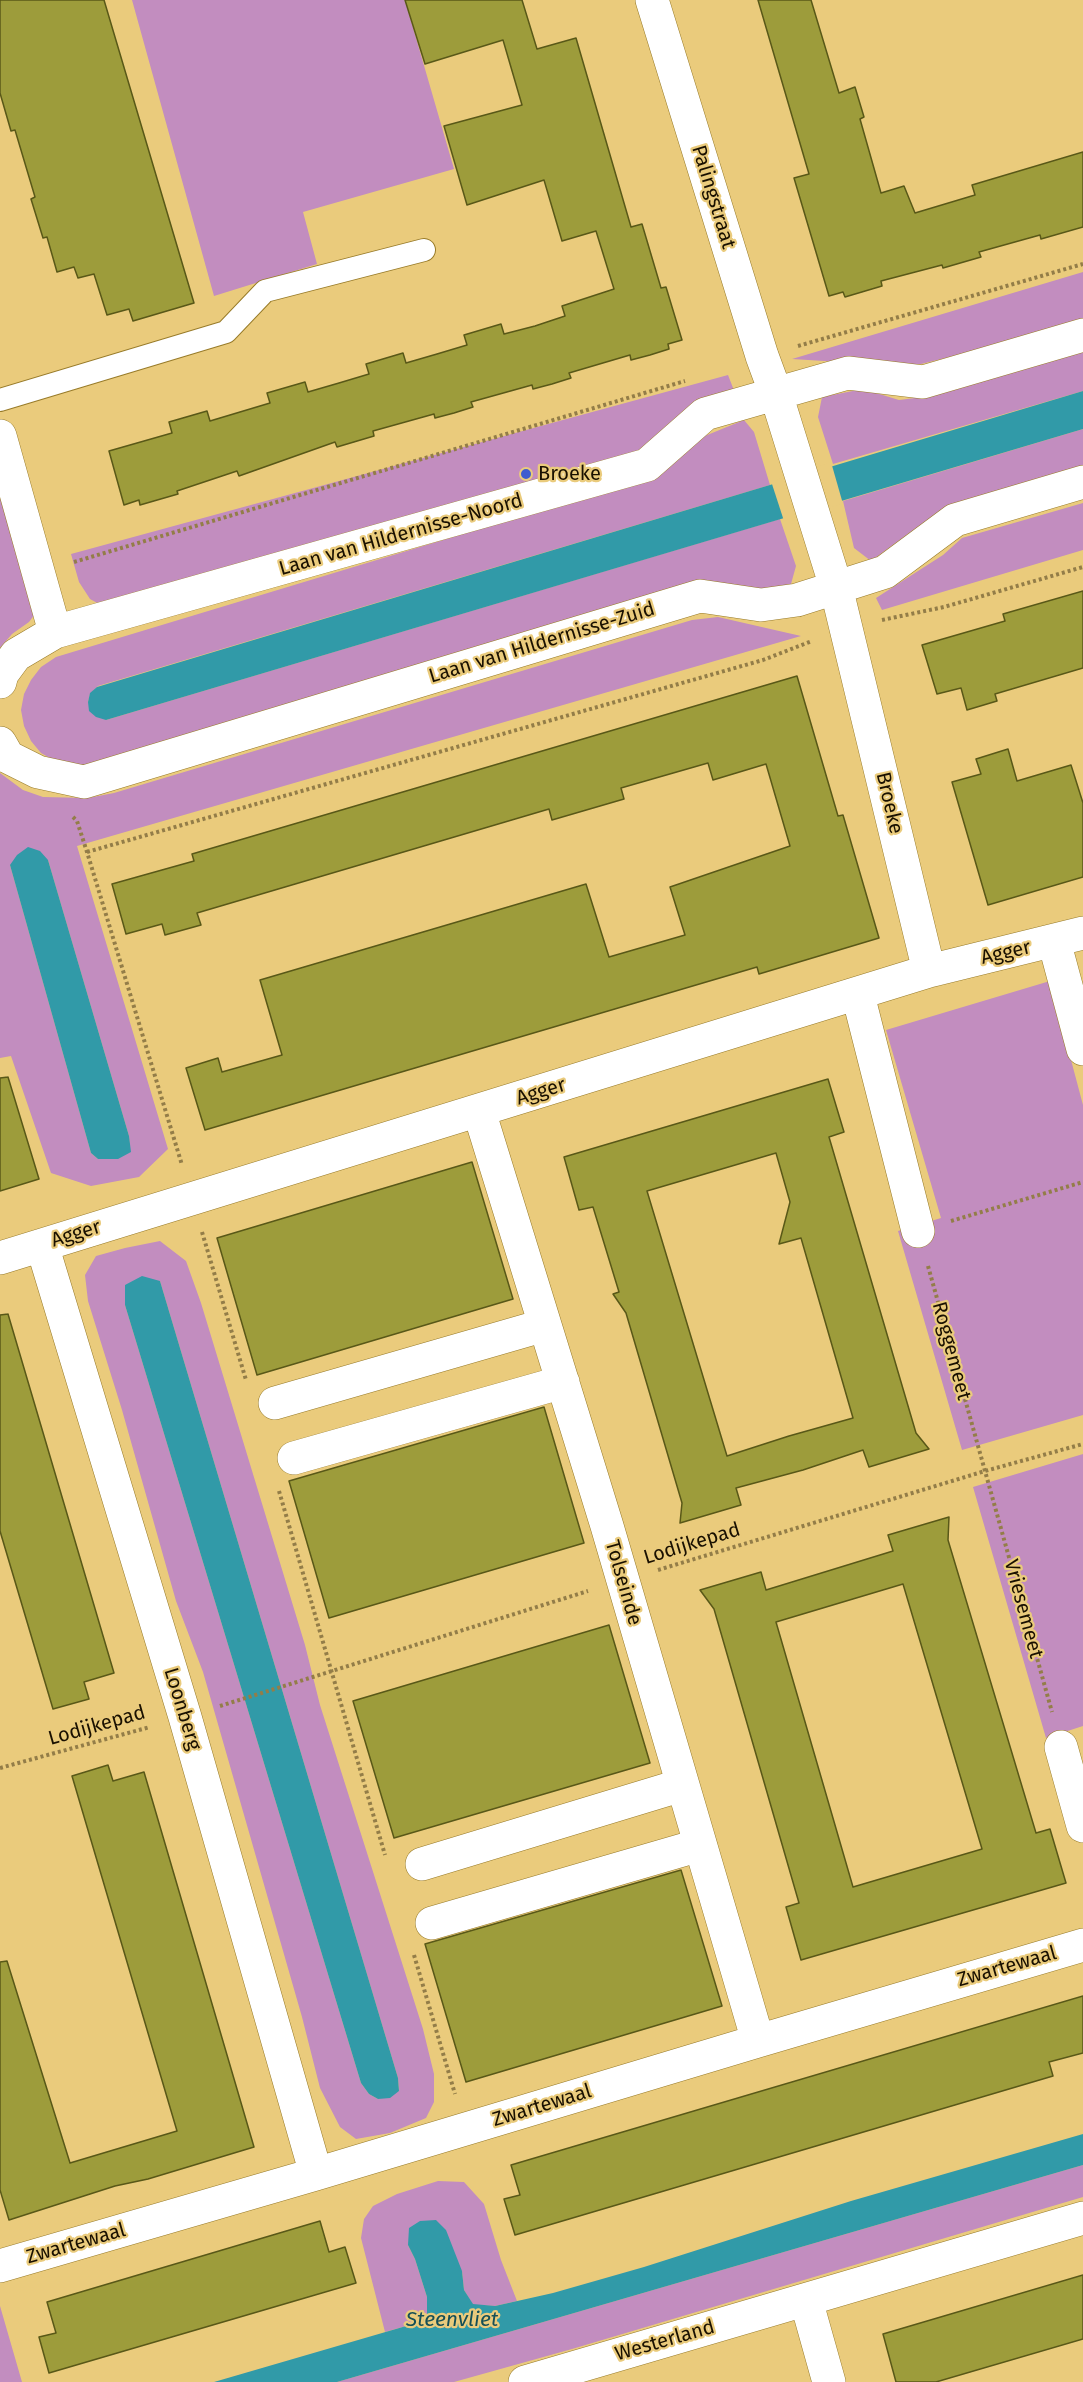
<!DOCTYPE html>
<html>
<head>
<meta charset="utf-8">
<style>
  body { margin:0 }
  canvas { display:block; background:#eacb7c }
</style>
</head>
<body>
<canvas width="1083" height="2382"></canvas>
<script>
const g = document.querySelector('canvas').getContext('2d');
g.lineJoin = 'round';
function fillPath(path, color) { g.fillStyle = color; g.fill(path, 'evenodd'); }
const toPath = rows => new Path2D(rows.map(r => 'M' + r).join(''));
function strokePath(path, color, width, dash) { g.strokeStyle = color; g.lineWidth = width; g.lineCap = dash ? 'butt' : 'round'; g.setLineDash(dash || []); g.stroke(path); }
function label(font, color, halo, rows, align = 'center') {
  g.font = font + ' "Fira Sans",sans-serif'; g.lineWidth = 4.5; g.setLineDash([]); g.textBaseline = 'middle'; g.strokeStyle = halo; g.fillStyle = color; for (const [text, x, y, turn = 0] of rows) {
    g.save(); g.translate(x, y); g.rotate((+turn || 0) * Math.PI / 180); g.textAlign = isNaN(turn) ? turn : align; if (halo) g.strokeText(text, 0, 0); g.fillText(text, 0, 0); g.restore();
  }
}
const green = toPath([
  [132,0,405,0,454,169,303,212,317,264,214,296],
  [1083,272,1083,319,970,352,921,364,889,365,792,359],
  [1083,352,1083,391,833,464,818,417,822,397,863,389,899,400,931,396],
  [728,375,735,393,653,444,625,456,99,604,90,599,79,582,71,554],
  [744,420,754,432,770,485,98,686,90,694,88,702,106,720,780,519,796,566,791,584,758,590,89,765,71,765,55,761,41,753,31,741,24,726,21,710,24,694,31,680,41,667,56,657,658,475,695,440],
  [1083,429,1083,469,946,510,915,529,871,561,854,548,843,501],
  [0,459,35,614,29,622,12,634,0,648],
  [1083,503,1083,550,882,610,876,598,943,555,962,538],
  [718,617,801,636,77,846,168,1149,139,1177,91,1186,51,1173,11,1056,0,1058,0,773,23,790,43,797,88,798,114,793,692,620],
  [48,860,129,1136,130,1152,98,1159,91,1153,10,865],
  [1050,981,1083,1105,1083,1415,962,1450,898,1231,941,1218,886,1030],
  [160,1241,186,1261,201,1303,305,1645,320,1705,423,2029,434,2074,434,2102,426,2118,390,2133,356,2139,340,2127,320,2088,302,2017,203,1672,176,1601,122,1410,88,1301,85,1275,96,1256,125,1248],
  [160,1281,398,2078,399,2091,378,2099,369,2094,361,2083,125,1305],
  [1083,1454,1083,1726,1046,1738,973,1487],
  [1083,2165,1083,2197,572,2349,454,2382,337,2382],
  [438,2181,464,2182,484,2204,501,2260,517,2301,495,2306,473,2305,464,2290,462,2271,408,2245,415,2259,427,2297,427,2315,413,2324,385,2332,361,2238,364,2219,373,2206,397,2194],
  [0,2306,22,2382,0,2382]
]);
const water = toPath([
  [1083,391,1083,429,106,720,96,717,89,711,88,702,90,693,97,687],
  [28,847,40,851,48,860,129,1136,131,1152,118,1159,98,1159,91,1153,10,865,17,855],
  [142,1276,160,1281,177,1338,398,2078,399,2091,390,2098,378,2099,369,2094,361,2083,125,1305,125,1285],
  [1083,2134,1083,2165,337,2382,214,2382,413,2324,427,2315,427,2297,415,2259,408,2245,409,2228,420,2221,436,2220,446,2230,462,2271,464,2290,473,2304,495,2306,553,2293,644,2267,851,2201]
]);
const pier = toPath([
  [831,462,843,504,784,521,771,481]
]);
const building = toPath([
  [0,0,104,0,194,303,133,321,129,309,107,315,94,274,78,278,74,267,57,272,47,237,43,238,31,199,35,197,15,130,11,131,0,93,0,0],
  [405,0,522,0,537,49,576,38,631,227,642,224,661,288,666,287,682,340,668,344,669,349,650,355,631,360,630,355,569,373,571,378,552,384,533,389,532,385,471,402,473,407,454,413,435,418,434,414,373,431,374,436,337,447,335,442,239,476,237,471,177,491,178,494,140,505,139,500,124,505,109,451,172,433,169,422,207,411,210,421,270,403,267,393,305,382,308,392,339,383,369,374,366,364,403,353,406,363,437,354,467,345,464,335,501,324,504,334,535,326,565,316,562,306,614,289,596,231,562,241,544,180,467,205,444,126,522,105,503,40,425,64,405,0],
  [758,0,811,0,839,93,855,87,864,117,860,119,881,193,904,186,915,213,975,195,972,185,1083,152,1083,227,1041,239,1040,235,979,252,981,257,943,268,942,265,881,281,882,286,845,297,843,292,829,296,794,178,809,174,758,0],
  [1083,591,1083,668,995,694,997,701,967,710,961,688,937,694,922,645,1005,621,1003,614,1083,591],
  [797,676,838,816,843,815,879,938,759,974,757,967,205,1130,186,1068,218,1058,222,1072,282,1055,260,980,586,884,609,957,685,935,670,887,790,846,766,764,713,780,708,763,621,788,624,799,552,820,549,809,197,913,201,925,165,935,162,924,126,934,112,884,194,861,192,854,797,676],
  [1008,749,1017,781,1071,765,1083,803,1083,877,988,905,952,782,981,774,976,759,1008,749],
  [8,1077,39,1179,0,1191,0,1078,8,1077],
  [828,1079,844,1132,829,1137,916,1433,929,1449,869,1467,863,1450,803,1470,736,1488,741,1505,680,1523,682,1503,626,1313,613,1294,619,1292,593,1207,579,1210,564,1157,828,1079],
  [776,1153,790,1202,779,1244,801,1238,853,1418,789,1436,727,1456,647,1191,776,1153],
  [472,1162,513,1299,257,1375,217,1238,472,1162],
  [8,1314,114,1673,84,1682,89,1699,53,1709,0,1531,0,1315,8,1314],
  [544,1407,584,1543,329,1618,289,1481,544,1407],
  [949,1517,948,1540,1036,1833,1050,1829,1066,1883,801,1960,786,1907,799,1903,714,1609,700,1590,761,1572,766,1590,893,1551,888,1535,949,1517],
  [903,1584,982,1849,853,1887,776,1622,903,1584],
  [609,1625,650,1763,394,1838,353,1701,609,1625],
  [108,1765,113,1781,144,1772,254,2147,148,2179,115,2186,9,2220,0,2190,0,1962,7,1961,70,2163,177,2131,72,1776,108,1765],
  [681,1870,722,2006,466,2082,425,1944,681,1870],
  [1083,1996,1083,2053,1049,2062,1053,2076,515,2235,504,2199,520,2195,511,2165,1083,1996],
  [320,2221,329,2252,345,2247,356,2283,49,2373,39,2337,56,2333,47,2302,320,2221],
  [1083,2275,1083,2339,936,2382,896,2382,883,2334,1083,2275]
]);
const path = toPath([
  [798,346,1083,264],
  [74,562,685,381],
  [882,620,944,607,1083,567],
  [73,817,77,821,87,852,182,1165],
  [87,852,763,660,812,641],
  [951,1221,1083,1182],
  [202,1232,246,1380],
  [928,1266,1052,1712],
  [279,1491,385,1855],
  [658,1570,985,1471,1083,1444],
  [220,1706,588,1591],
  [0,1768,150,1727],
  [414,1955,455,2094]
]);
const service = toPath([
  [0,400,226,332,265,291,424,250]
]);
const minor = toPath([
  [652,0,762,356,776,394,836,587,929,971],
  [0,436,55,632],
  [0,682,2,674,16,655,55,632,647,465,705,414,848,373,923,382,1083,335],
  [0,743,8,757,38,772,84,782,700,596,761,605,797,600,885,572,955,520,1083,482],
  [1054,941,1083,1049],
  [858,995,918,1231],
  [479,1111,607,1526,758,2041],
  [42,1245,185,1717,316,2174],
  [0,1258,929,971,1083,933],
  [275,1403,545,1325],
  [294,1458,563,1382],
  [1061,1747,1083,1826],
  [422,1864,682,1785],
  [432,1923,700,1845],
  [0,2266,316,2174,758,2041,1083,1945],
  [806,2300,829,2382],
  [525,2382,1083,2218]
]);
const markers = [
  [526,474,6,"#3f5dcf"]
];
const streetNames = [
  ["Palingstraat",713,197,73],
  ["Laan van Hildernisse-Noord",401,535,-16],
  ["Laan van Hildernisse-Zuid",542,643,-17],
  ["Broeke",889,803,77],
  ["Agger",1006,953,-13],
  ["Agger",541,1092,-17],
  ["Agger",76,1234,-17],
  ["Roggemeet",951,1351,75],
  ["Lodijkepad",692,1544,-17],
  ["Tolseinde",623,1583,74],
  ["Vriesemeet",1023,1609,75],
  ["Loonberg",182,1709,73],
  ["Lodijkepad",97,1726,-16],
  ["Zwartewaal",1007,1967,-16],
  ["Zwartewaal",542,2106,-17],
  ["Zwartewaal",76,2244,-16],
  ["Westerland",665,2341,-16]
];
const poiNames = [
  ["Broeke",538,474]
];
const waterNames = [
  ["Steenvliet",452,2320]
];
fillPath(green, '#c28dbf');
fillPath(water, '#319aa8');
fillPath(pier, '#eacb7c');
fillPath(building, '#9d9c3b');
strokePath(building, '#595818', 1.5);
strokePath(service, '#987b29', 24);
strokePath(minor, '#987b29', 34);
strokePath(path, '#937d48', 4, [3, 3]);
strokePath(service, '#fff', 22);
strokePath(minor, '#fff', 33);
for (const [x, y, r, color] of markers) { const dot = new Path2D(); dot.arc(x, y, r, 0, 2 * Math.PI); g.fillStyle = color; g.fill(dot); strokePath(dot, '#eacb7c', 2); }
label('20px', '#191000', '#eacb7c', streetNames);
label('20px', '#191000', '#eacb7c', poiNames, 'left');
label('italic 21px', '#154f57', '#eacb7c', waterNames);
</script>
</body>
</html>
